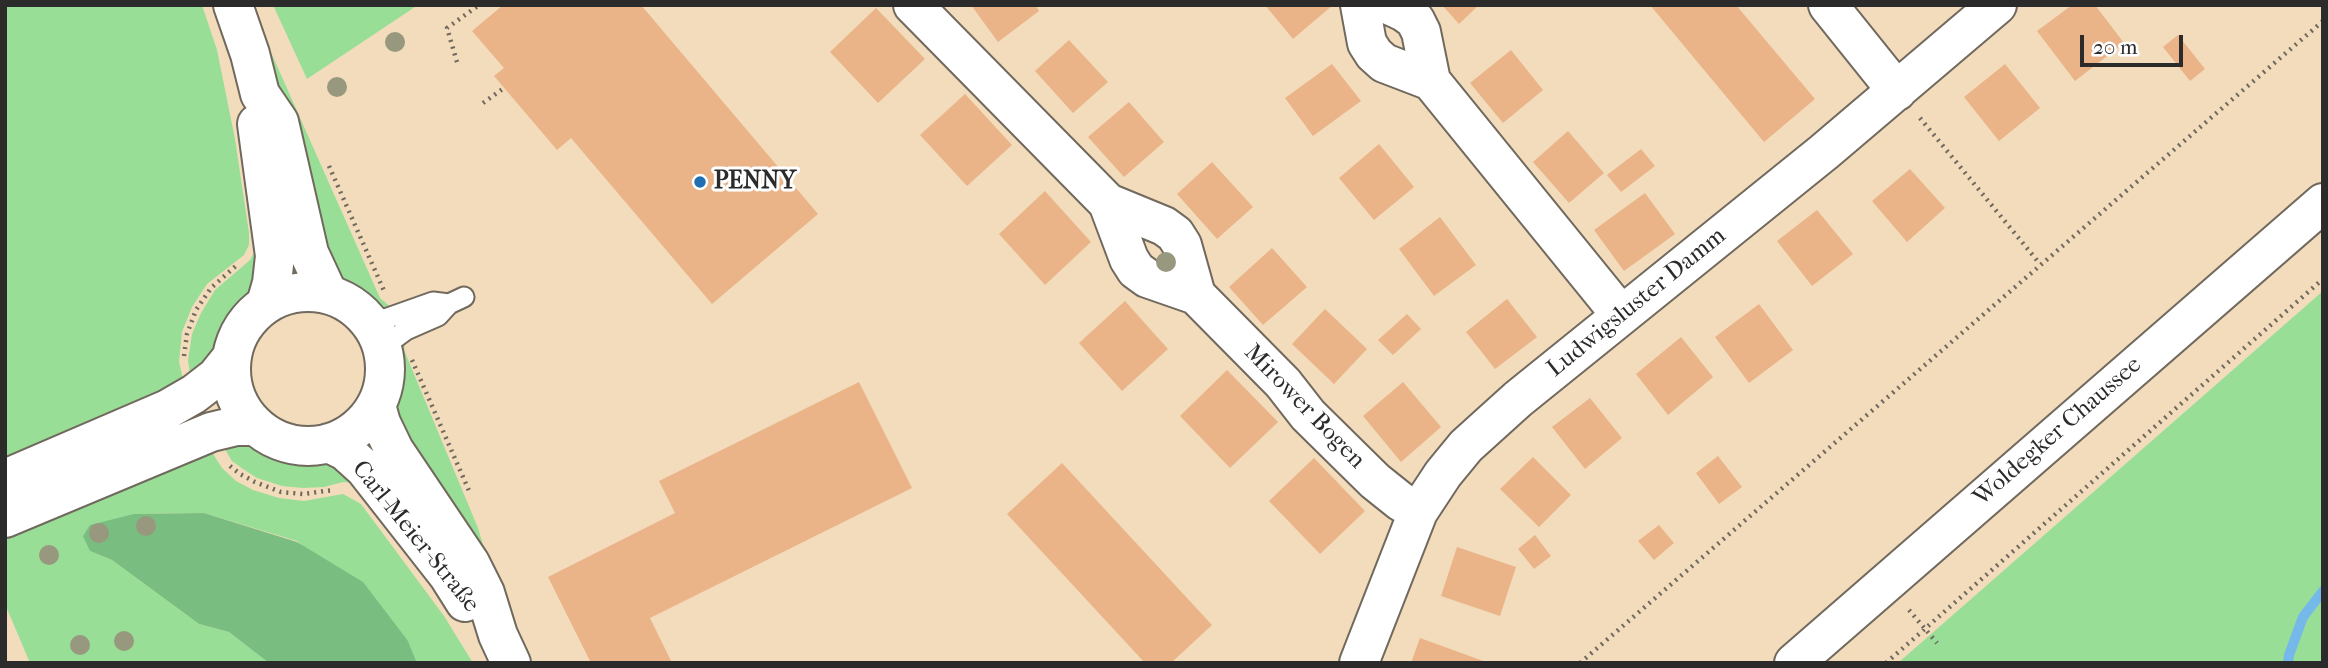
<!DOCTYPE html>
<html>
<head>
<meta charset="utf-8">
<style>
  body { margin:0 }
  #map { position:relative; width:2328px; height:668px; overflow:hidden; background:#f2dcbc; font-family:"IM FELL French Canon",serif }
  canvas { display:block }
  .frame { position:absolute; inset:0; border:7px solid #2b2b2b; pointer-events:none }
  .scale { position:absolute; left:2080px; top:35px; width:103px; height:32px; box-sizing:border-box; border:4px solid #2b2b2b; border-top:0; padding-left:9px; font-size:21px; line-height:24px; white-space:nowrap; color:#2b2b2b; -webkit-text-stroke:5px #fff; paint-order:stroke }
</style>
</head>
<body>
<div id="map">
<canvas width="2328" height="668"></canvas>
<div class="frame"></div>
<div class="scale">20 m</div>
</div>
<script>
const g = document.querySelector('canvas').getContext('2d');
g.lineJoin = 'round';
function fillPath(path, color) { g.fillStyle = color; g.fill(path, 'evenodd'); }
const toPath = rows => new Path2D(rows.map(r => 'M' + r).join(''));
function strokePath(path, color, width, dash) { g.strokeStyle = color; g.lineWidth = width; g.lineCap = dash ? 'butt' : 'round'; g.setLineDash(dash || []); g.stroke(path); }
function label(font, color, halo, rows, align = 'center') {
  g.font = font + ' "IM FELL French Canon",serif'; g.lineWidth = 6; g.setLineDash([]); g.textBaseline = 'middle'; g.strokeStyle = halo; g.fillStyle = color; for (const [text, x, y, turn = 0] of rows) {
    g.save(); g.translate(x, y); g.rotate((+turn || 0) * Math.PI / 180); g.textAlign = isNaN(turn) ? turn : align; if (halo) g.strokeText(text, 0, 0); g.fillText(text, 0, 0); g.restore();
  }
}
const green = toPath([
  [5,5,202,5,217,50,235,139,249,233,249,245,244,255,207,284,192,307,182,332,179,362,184,383,5,464],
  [250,5,380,298,393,309,378,307,331,268,280,88],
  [273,5,418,5,307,79],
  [258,245,263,257,249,297,230,321,216,353,191,379,188,361,192,334,201,313,215,290,250,260],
  [2323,291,2323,663,1898,663],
  [407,335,404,350,478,528,484,548,474,546,410,455,394,401,400,367,397,350],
  [220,441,251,441,278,454,297,459,317,460,332,465,355,483,343,482,324,487,303,488,282,486,257,478,243,469,232,461],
  [208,446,222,468,236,481,253,490,279,498,304,501,343,494,361,504,444,616,473,663,417,663,408,641,297,541,204,513,134,514,90,551,112,560,199,624,229,632,269,663,30,663,5,604,5,534]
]);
const forest = toPath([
  [204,513,297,542,363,582,408,641,417,663,269,663,229,632,199,624,112,560,90,551,83,536,90,525,134,514]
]);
const stream = toPath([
  [2288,663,2289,655,2303,617,2323,591]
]);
const building = toPath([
  [503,5,641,5,818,214,712,304,571,138,557,150,494,76,504,68,472,31],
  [971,5,1035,5,1039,11,998,42],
  [1265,5,1333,5,1293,39],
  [1442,5,1479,5,1459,24],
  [1650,5,1736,5,1815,99,1764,142],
  [2072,5,2095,5,2124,43,2075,81,2037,31],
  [876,8,925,59,878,103,830,52],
  [2178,35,2205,69,2190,81,2163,47],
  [1069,40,1108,82,1073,113,1035,71],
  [1511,50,1543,90,1503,123,1470,83],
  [1332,64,1361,101,1313,136,1285,98],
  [2005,64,2040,108,1999,141,1964,97],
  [965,94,1012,145,967,186,920,135],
  [1129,102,1164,142,1124,177,1088,137],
  [1568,131,1604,173,1569,203,1533,162],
  [1379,144,1414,187,1374,220,1339,178],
  [1641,149,1655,166,1621,192,1607,175],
  [1212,162,1253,207,1217,239,1177,194],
  [1910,169,1945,208,1907,242,1872,201],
  [1045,191,1091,242,1045,285,999,234],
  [1645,193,1675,234,1624,271,1594,230],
  [1817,210,1853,254,1812,286,1777,241],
  [1440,217,1476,265,1434,296,1399,249],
  [1272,248,1307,287,1263,325,1229,287],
  [1507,299,1537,337,1495,369,1466,332],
  [1125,301,1168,349,1122,391,1079,343],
  [1759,304,1793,350,1749,383,1715,337],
  [1325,309,1367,349,1334,384,1292,344],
  [1407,314,1421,329,1393,355,1378,340],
  [1681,337,1713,377,1668,415,1636,374],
  [1227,370,1278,422,1230,468,1180,416],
  [859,382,912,488,650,618,672,663,591,663,548,577,675,513,659,481],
  [1403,382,1441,427,1401,462,1363,416],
  [1590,398,1622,438,1585,469,1552,427],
  [1718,456,1742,487,1719,504,1696,473],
  [1533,457,1571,495,1539,527,1500,489],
  [1314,458,1365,511,1320,554,1269,501],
  [1062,463,1212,625,1171,663,1145,663,1007,514],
  [1659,525,1674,543,1654,560,1638,541],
  [1535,535,1551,556,1534,569,1518,549],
  [1457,547,1516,567,1500,616,1441,596],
  [1420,638,1486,662,1486,663,1411,663]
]);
const path = toPath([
  [457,62,447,28,479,5],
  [483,103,504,88],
  [1920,118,2040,264],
  [329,166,385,293],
  [184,356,187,334,196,310,211,288,238,264],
  [412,360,470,493],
  [230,466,240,474,255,482,281,492,303,494,333,490],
  [1909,610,1937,643],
  [1580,663,2323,21],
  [1886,663,2323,279]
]);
const service = toPath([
  [363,316,385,319,433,302,449,304],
  [384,353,391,341,406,330,438,316,449,304,464,297]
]);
const minor = toPath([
  [913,5,1108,203,1164,226,1175,234,1182,245,1196,295],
  [1360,5,1367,43,1374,54,1384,63,1431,81],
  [1389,5,1404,12,1415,20,1421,32,1431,81,1621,315],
  [1828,5,1897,91],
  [1108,203,1129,259,1136,270,1147,278,1196,295,1283,383,1308,415,1375,481,1400,501,1418,512],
  [1359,663,1418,512,1443,474,1466,446,1518,399,1824,152,1997,5]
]);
const tertiary = toPath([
  [233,5,250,54,260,94,279,122,309,253,328,294],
  [257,124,275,256,272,283,266,304]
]);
const secondary = toPath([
  [1794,663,2323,203]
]);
const primary = toPath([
  '231 369a77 77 0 1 1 154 0a77 77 0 1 1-154 0Z',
  [376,405,381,423,394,450,470,563,485,593,498,635,511,663],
  [329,443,345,451,365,469,448,575,465,602],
  [5,479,168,409,194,394,216,377,232,357],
  [5,518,211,432,236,426,255,426]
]);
const trees = [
  [395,42],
  [337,87],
  [1166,262],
  [146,526],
  [99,533],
  [49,555],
  [124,641],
  [80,645]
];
const markers = [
  [700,182,7,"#1f6fb2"]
];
const poiNames = [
  ["PENNY",714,182]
];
const streetNames = [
  ["Ludwigsluster Damm",1637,303,-39],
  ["Mirower Bogen",1304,407,46],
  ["Woldegker Chaussee",2058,432,-41],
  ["Carl-Meier-Straße",415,537,51]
];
fillPath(green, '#98de97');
fillPath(forest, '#7abd80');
strokePath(stream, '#75b9eb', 10);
fillPath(building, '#eab488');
strokePath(service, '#71695e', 23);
strokePath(minor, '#71695e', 42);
strokePath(tertiary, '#71695e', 42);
strokePath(secondary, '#71695e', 42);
strokePath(primary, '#71695e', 42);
strokePath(path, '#71695e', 4.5, [2, 5]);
strokePath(service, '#fff', 19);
strokePath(minor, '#fff', 38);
strokePath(tertiary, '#fff', 38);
strokePath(secondary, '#fff', 38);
strokePath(primary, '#fff', 38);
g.fillStyle = '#97987e';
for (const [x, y] of trees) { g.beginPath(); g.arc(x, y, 10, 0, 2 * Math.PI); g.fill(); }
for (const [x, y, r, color] of markers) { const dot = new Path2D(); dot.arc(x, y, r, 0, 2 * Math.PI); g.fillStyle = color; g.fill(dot); strokePath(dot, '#fff', 2.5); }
label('bold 24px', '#2b2b2b', '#fff', poiNames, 'left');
label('24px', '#2b2b2b', '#fff', streetNames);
</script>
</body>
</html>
